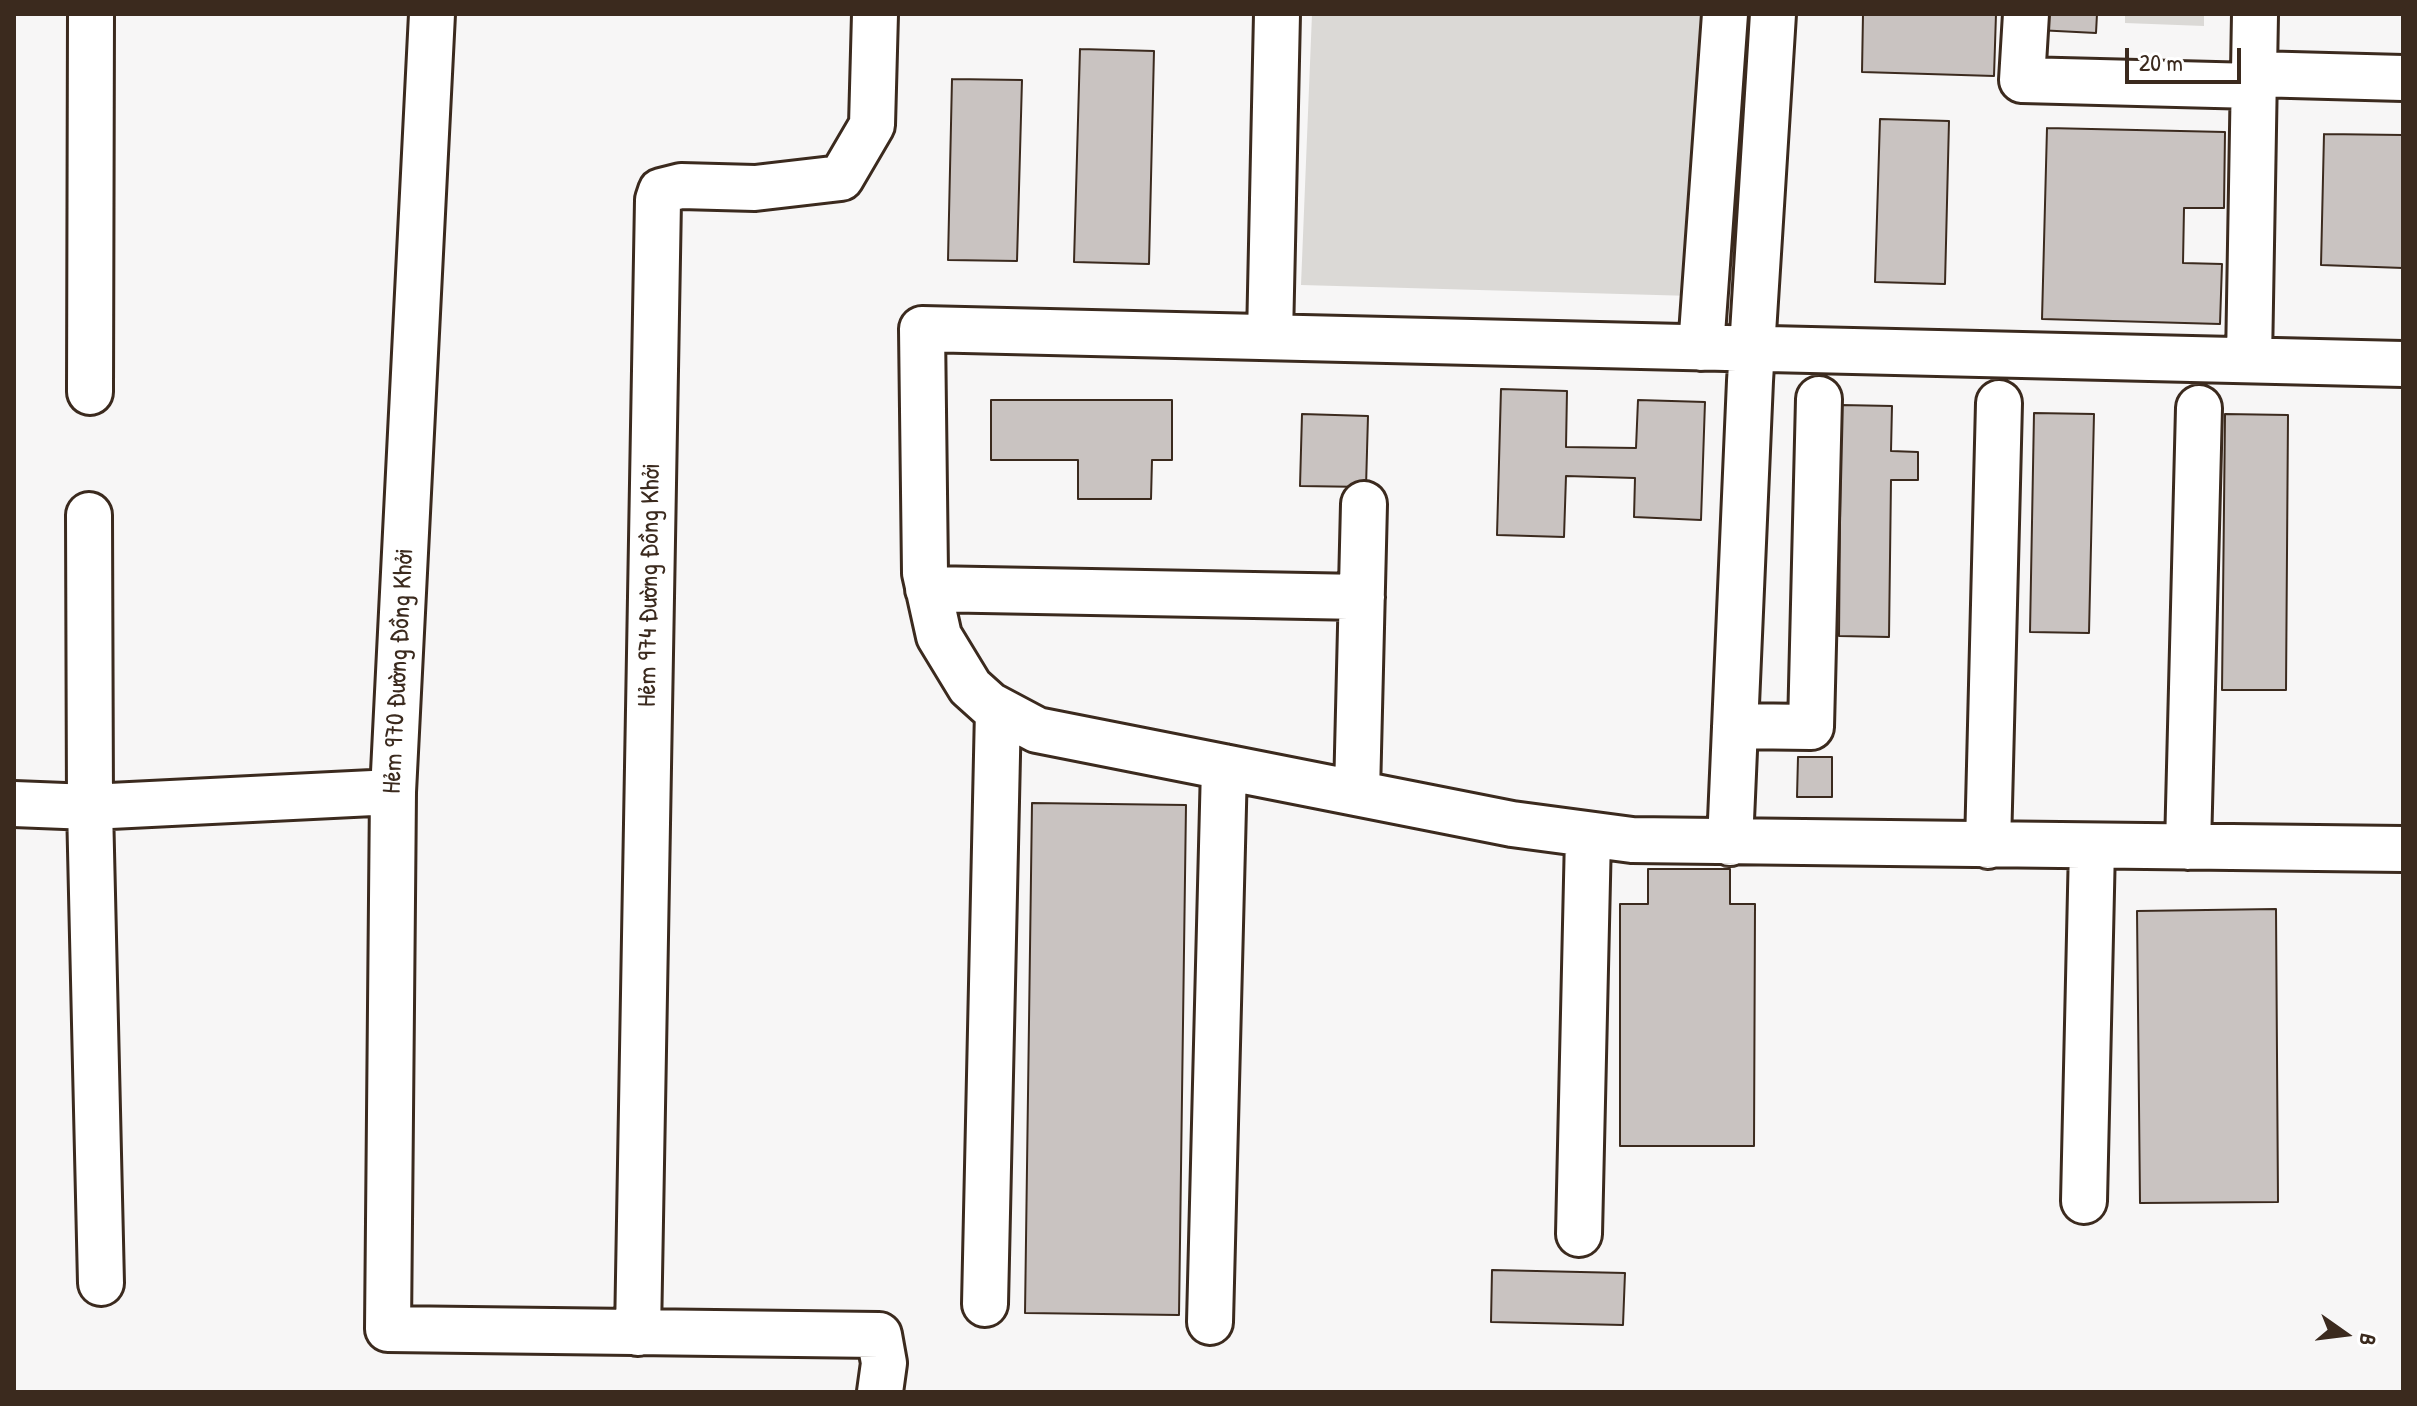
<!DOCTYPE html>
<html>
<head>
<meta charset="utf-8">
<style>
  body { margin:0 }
  #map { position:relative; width:2417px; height:1406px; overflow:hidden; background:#f7f6f6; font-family:"Patrick Hand",sans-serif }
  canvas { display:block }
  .frame { position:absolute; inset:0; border:16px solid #3b2a1e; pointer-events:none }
  .north { position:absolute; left:2305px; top:1294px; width:80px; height:80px; -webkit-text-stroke:6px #fff; paint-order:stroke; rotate:104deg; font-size:22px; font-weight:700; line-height:32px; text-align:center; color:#3b2a1e }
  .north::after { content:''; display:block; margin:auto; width:28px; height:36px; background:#3b2a1e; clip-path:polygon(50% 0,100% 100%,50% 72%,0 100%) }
  .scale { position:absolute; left:2125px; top:48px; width:116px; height:36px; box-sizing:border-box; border:4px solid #3b2a1e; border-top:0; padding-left:10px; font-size:24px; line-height:28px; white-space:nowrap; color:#3b2a1e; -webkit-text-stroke:6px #fff; paint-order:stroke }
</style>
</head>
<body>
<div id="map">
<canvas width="2417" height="1406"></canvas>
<div class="frame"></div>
<div class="north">B</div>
<div class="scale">20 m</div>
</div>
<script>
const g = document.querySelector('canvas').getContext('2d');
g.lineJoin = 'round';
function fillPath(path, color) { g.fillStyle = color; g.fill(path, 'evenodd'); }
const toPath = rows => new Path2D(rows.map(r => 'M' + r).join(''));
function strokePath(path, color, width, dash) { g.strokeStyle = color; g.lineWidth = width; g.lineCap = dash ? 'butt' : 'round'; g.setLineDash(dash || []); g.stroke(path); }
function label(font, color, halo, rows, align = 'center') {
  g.font = font + ' "Patrick Hand",sans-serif'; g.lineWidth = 7; g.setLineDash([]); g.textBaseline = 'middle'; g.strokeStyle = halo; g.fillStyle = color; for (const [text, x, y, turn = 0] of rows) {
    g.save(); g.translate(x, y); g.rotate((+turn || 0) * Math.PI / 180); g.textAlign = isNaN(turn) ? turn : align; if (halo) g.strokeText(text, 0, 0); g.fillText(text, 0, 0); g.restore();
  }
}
const green = toPath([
  [1312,14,1709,14,1692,296,1301,285],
  [2125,14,2204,14,2204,26,2125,23]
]);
const building = toPath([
  [1863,14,1996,14,1994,76,1862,72,1863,14],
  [2037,14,2097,14,2096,33,2037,30,2037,14],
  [1080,49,1154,51,1149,264,1074,262,1080,49],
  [952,79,1022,80,1017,261,948,260,952,79],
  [1880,119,1949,121,1945,284,1875,282,1880,119],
  [2047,128,2225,132,2224,208,2184,208,2183,263,2222,264,2220,324,2042,319,2047,128],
  [2324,134,2403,135,2403,268,2321,265,2324,134],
  [1501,389,1567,391,1566,447,1636,448,1638,400,1705,402,1701,520,1634,517,1635,478,1566,476,1564,537,1497,535,1501,389],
  [991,400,1172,400,1172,460,1152,460,1151,499,1078,499,1078,460,991,460,991,400],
  [1841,405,1892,406,1891,451,1918,452,1918,480,1891,480,1889,637,1839,636,1841,405],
  [2034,413,2094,414,2089,633,2030,632,2034,413],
  [1302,414,1368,416,1366,487,1300,486,1302,414],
  [2225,414,2288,415,2286,690,2222,690,2225,414],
  [1798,757,1832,757,1832,797,1797,797,1798,757],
  [1032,803,1186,805,1179,1315,1025,1313,1032,803],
  [1648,869,1730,869,1730,904,1755,904,1754,1146,1620,1146,1620,904,1648,904,1648,869],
  [2276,909,2278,1202,2140,1203,2137,911,2276,909],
  [1492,1270,1625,1273,1623,1325,1491,1322,1492,1270]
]);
const minor = toPath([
  [432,14,393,792,388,1329,879,1335,884,1363,880,1392],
  [2026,14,2022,80,2254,86],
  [2254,74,2403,78],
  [1270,337,1277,14],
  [1701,348,1725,14],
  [2249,360,2255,14],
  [2403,364,922,329,925,573,939,636,970,687,990,705,1037,730,1512,824,1632,840,2403,849],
  [90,392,91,14],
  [89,515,90,807,101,1283],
  [928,589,1362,597],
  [1735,726,1811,727,1819,399],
  [1357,793,1364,504],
  [14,804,90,807,393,792],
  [1730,843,1750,381,1773,14],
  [1988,846,1999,403],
  [2188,847,2199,408],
  [2084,1201,2092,847],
  [1579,1234,1588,836],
  [985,1304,998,710],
  [1210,1322,1224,767],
  [638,1333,658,200,661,191,681,186,755,188,841,178,872,125,875,14]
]);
const streetNames = [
  ["Hẻm 974 Đường Đồng Khởi",650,585,-89],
  ["Hẻm 970 Đường Đồng Khởi",399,671,-87]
];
fillPath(green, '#dbd9d6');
fillPath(building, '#c9c3c1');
strokePath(building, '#3b2a1e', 2);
strokePath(minor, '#3b2a1e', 50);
strokePath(minor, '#fff', 44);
label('26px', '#3b2a1e', '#fff', streetNames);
</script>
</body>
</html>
